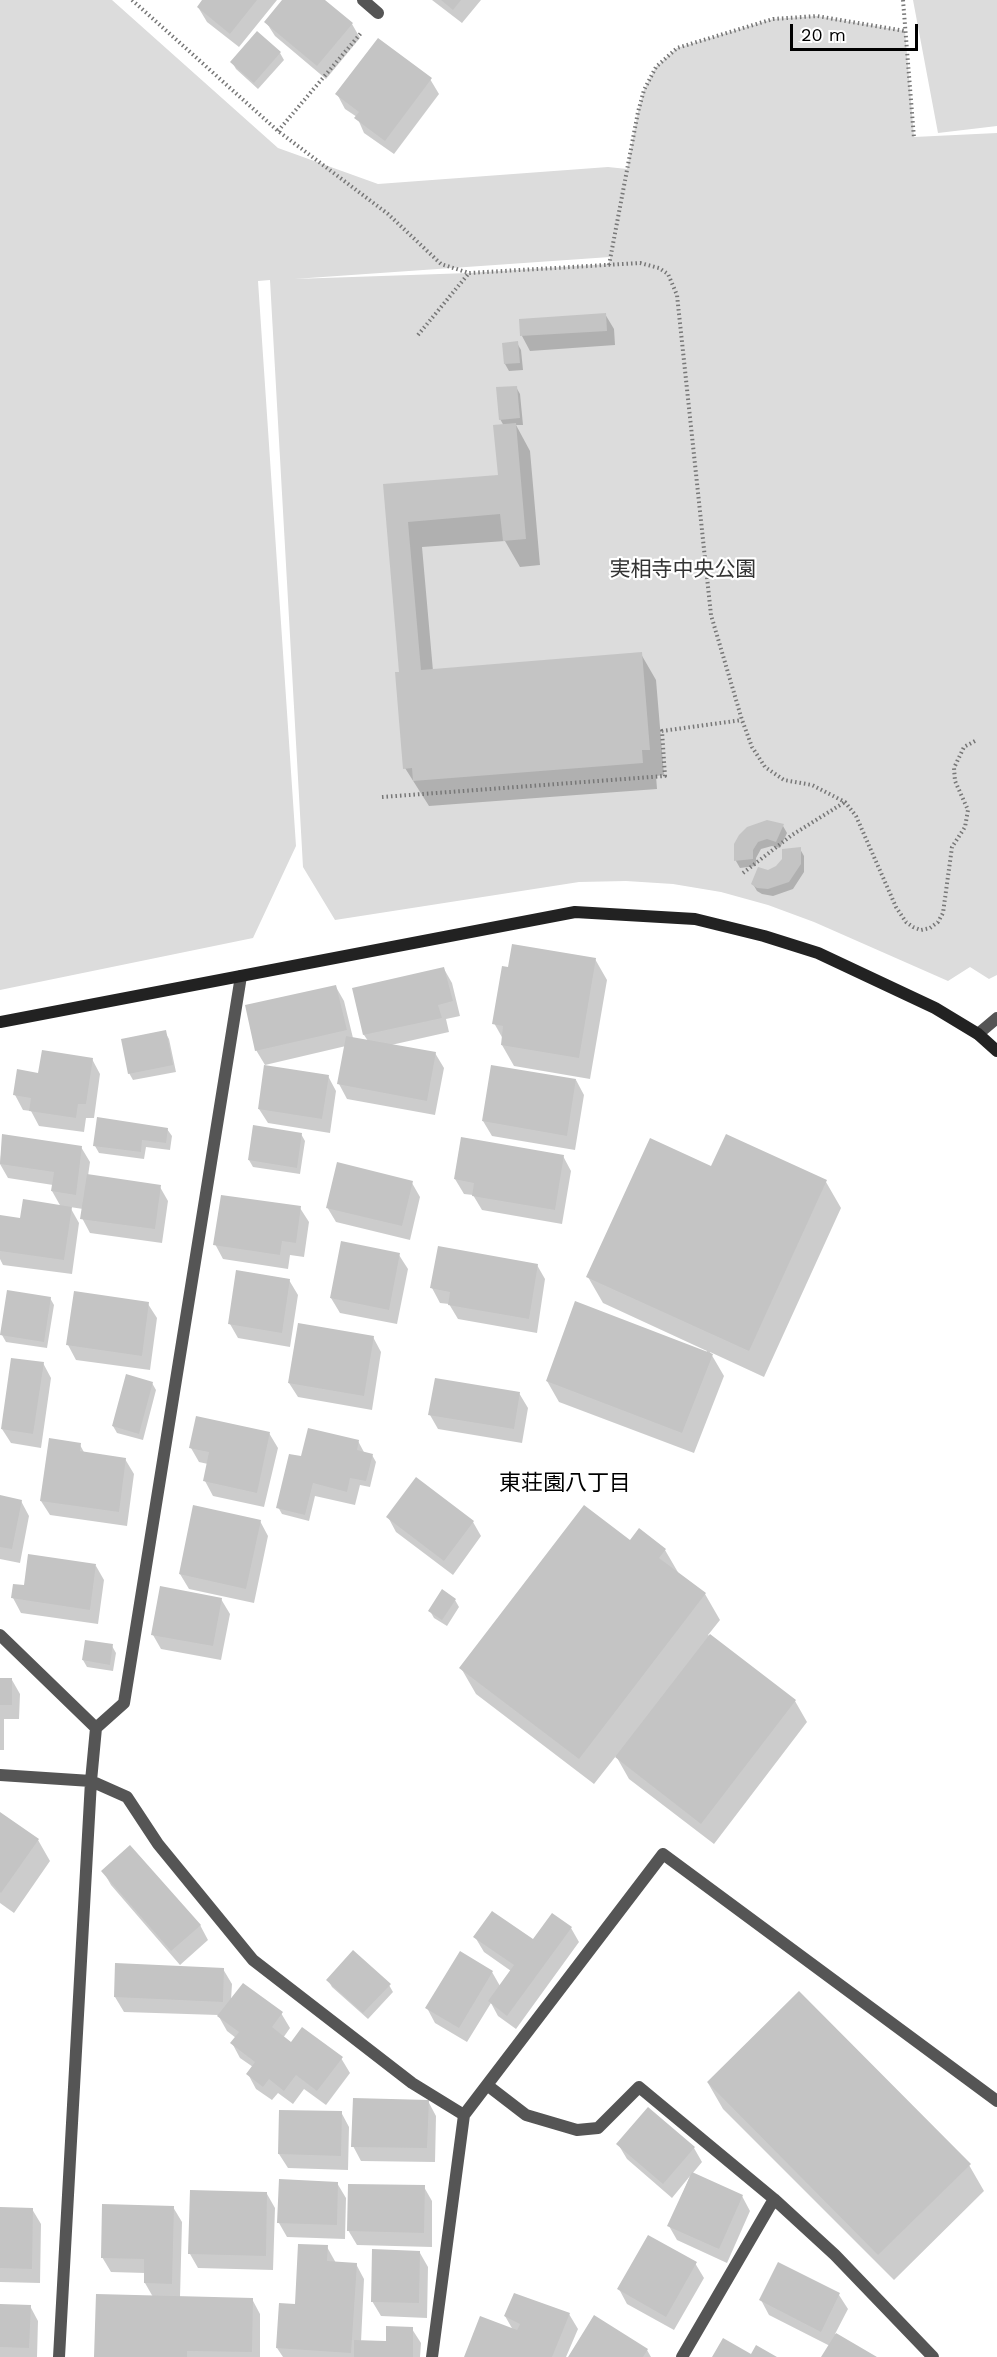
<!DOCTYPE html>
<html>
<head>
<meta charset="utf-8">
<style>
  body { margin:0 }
  #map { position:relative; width:997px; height:2357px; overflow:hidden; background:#fff; font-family:"Work Sans",sans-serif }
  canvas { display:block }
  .scale { position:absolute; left:790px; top:24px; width:128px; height:27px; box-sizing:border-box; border:3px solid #000; border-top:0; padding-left:8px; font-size:18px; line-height:21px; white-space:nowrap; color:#000; -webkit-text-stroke:4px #fff; paint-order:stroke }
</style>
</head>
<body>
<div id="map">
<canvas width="997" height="2357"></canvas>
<div class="scale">20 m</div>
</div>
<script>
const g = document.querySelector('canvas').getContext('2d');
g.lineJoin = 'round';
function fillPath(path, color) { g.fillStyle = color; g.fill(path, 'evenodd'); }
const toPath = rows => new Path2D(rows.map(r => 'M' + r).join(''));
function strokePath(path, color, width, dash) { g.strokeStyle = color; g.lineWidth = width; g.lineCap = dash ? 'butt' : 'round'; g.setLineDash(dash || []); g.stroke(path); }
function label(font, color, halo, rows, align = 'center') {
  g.font = font + ' "Work Sans","Noto Sans JP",sans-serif'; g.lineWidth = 4.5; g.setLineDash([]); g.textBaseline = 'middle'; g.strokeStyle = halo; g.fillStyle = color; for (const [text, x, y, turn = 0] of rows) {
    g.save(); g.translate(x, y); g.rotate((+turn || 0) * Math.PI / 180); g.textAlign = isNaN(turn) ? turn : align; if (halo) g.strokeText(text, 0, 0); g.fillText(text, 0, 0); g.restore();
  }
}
const green = toPath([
  [0,0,112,0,278,148,378,184,608,167,627,169,638,112,644,90,656,67,677,48,773,19,817,16,905,31,914,137,997,133,997,975,989,979,970,967,948,981,814,922,768,905,721,892,673,884,626,881,579,882,335,920,303,867,270,280,258,281,296,846,253,938,0,990],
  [610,257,609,264,469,273,294,279],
  [913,0,997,0,997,126,938,133]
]);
const shadow = toPath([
  [204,0,277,0,239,47,207,22,198,7],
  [284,0,323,0,352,24,360,38,326,79,275,36,266,22],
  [432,0,481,0,462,23],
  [280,53,284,60,258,89,236,69,232,62],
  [430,79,439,94,394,154,364,133,357,117,345,109,337,94],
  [605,314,614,329,615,345,530,351,522,336,521,320],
  [517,343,521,350,523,370,509,371,505,364],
  [516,387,520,394,523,425,516,425,530,451,540,565,520,567,505,541,422,547,433,671,641,654,656,680,664,775,656,776,657,789,429,806,405,768,401,673,385,486,499,477,504,426,500,419],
  [783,826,787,833,780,848,772,846,761,849,756,858,756,866,740,868,736,861,736,845],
  [800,849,804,856,804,872,793,889,773,896,762,894,757,891,753,884],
  [595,959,607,980,590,1079,514,1066,502,1045,503,1039,494,1023,510,969],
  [444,969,452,983,460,1016,446,1019,449,1032,391,1045,435,1053,444,1068,435,1115,347,1099,339,1084,346,1046,265,1065,256,1050,336,987,344,1001,353,1038,368,1041,364,1035,353,989],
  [165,1032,169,1039,176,1072,133,1080,129,1073],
  [92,1059,100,1074,94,1118,86,1118,84,1132,39,1126,31,1111,23,1110,15,1095,40,1075],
  [328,1076,336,1091,330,1133,268,1123,259,1109],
  [576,1080,584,1095,575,1150,492,1136,483,1121],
  [167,1129,172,1136,170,1150,146,1147,144,1159,99,1153,95,1146],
  [301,1134,305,1141,300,1174,253,1167,249,1160],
  [3,1136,81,1147,90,1162,88,1176,160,1187,168,1201,162,1243,90,1233,82,1218,83,1209,70,1207,79,1223,72,1274,3,1265,0,1259,0,1217,21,1220,61,1207,52,1191,53,1185,8,1178,0,1164],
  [563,1156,571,1171,562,1224,482,1210,473,1195,464,1194,455,1179],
  [712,1168,826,1182,841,1208,764,1377,710,1352,724,1376,694,1453,559,1402,547,1381,706,1353,707,1351,603,1303,588,1277],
  [412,1183,420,1197,410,1240,336,1222,327,1207],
  [300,1208,309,1222,304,1257,290,1255,288,1269,223,1259,215,1244],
  [399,1255,408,1269,397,1324,340,1313,331,1298],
  [537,1265,545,1279,537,1333,458,1319,449,1304,440,1303,432,1288],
  [289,1280,298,1295,290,1347,238,1338,230,1324],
  [50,1298,54,1305,47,1348,6,1342,2,1335],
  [148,1304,157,1318,150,1370,76,1360,68,1345],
  [373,1337,381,1352,372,1410,298,1397,289,1383],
  [43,1363,51,1378,41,1448,11,1443,2,1429],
  [152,1383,156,1390,143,1440,117,1433,113,1426],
  [519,1393,528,1408,522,1443,438,1429,430,1415],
  [269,1433,278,1448,264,1507,213,1496,205,1481,208,1464,199,1462,191,1448],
  [358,1441,365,1454,372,1455,376,1462,370,1487,360,1485,355,1505,315,1496,309,1521,282,1514,278,1507,302,1458],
  [80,1445,85,1454,125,1459,134,1474,127,1526,50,1515,41,1501],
  [0,1497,21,1501,29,1516,20,1563,0,1559],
  [388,1517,473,1522,481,1536,453,1575,396,1532],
  [260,1521,268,1536,254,1603,189,1589,180,1574],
  [630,1543,665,1550,679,1574,705,1594,720,1620,708,1635,795,1701,807,1722,714,1844,629,1779,616,1756,594,1784,476,1694,461,1668],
  [96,1566,104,1580,98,1624,21,1613,13,1598],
  [221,1599,230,1614,221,1660,161,1649,153,1635],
  [455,1600,459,1607,447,1626,434,1618,430,1611],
  [112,1646,116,1653,113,1671,87,1667,83,1660],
  [0,1680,12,1680,20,1694,19,1719,4,1719,4,1750,0,1750],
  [0,1814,38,1840,50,1861,14,1913,0,1903],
  [103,1871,200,1925,208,1940,180,1965,111,1885],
  [571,1928,579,1942,516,2029,498,2016,491,2003,467,2042,435,2023,427,2008,461,1953,492,1972,500,1986,511,1971,484,1952,475,1937,533,1941],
  [223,1969,232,1984,231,2000,281,2013,290,2028,283,2038,291,2044,341,2058,350,2073,326,2105,304,2089,293,2104,278,2093,272,2100,256,2089,248,2074,253,2067,240,2058,232,2043,236,2038,227,2031,218,2015,124,2012,115,1997],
  [328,1980,389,1985,393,1992,368,2019,332,1987],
  [708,2083,969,2165,984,2191,894,2280,723,2109],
  [428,2101,436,2116,435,2162,361,2161,353,2146],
  [341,2112,349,2127,348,2170,288,2168,279,2154],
  [618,2144,694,2148,702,2162,692,2174,742,2196,750,2211,727,2263,677,2240,669,2226,690,2176,672,2198,627,2159],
  [337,2183,346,2198,345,2239,287,2237,279,2223],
  [424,2187,432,2201,432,2247,357,2245,348,2230],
  [267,2194,275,2208,273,2270,198,2268,190,2254],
  [173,2207,182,2222,180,2297,252,2299,260,2314,260,2357,96,2357,153,2297,145,2283,145,2273,111,2272,102,2257],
  [0,2208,32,2209,41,2224,40,2283,0,2282],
  [327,2247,336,2263,356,2264,364,2279,361,2342,387,2342,412,2329,421,2343,420,2357,283,2357,277,2348],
  [420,2253,428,2267,427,2318,381,2316,372,2301],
  [695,2263,704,2278,674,2330,627,2304,619,2289],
  [839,2295,848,2309,835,2334,874,2357,823,2357,830,2346,769,2315,761,2300],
  [0,2306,30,2306,38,2321,37,2357,0,2357],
  [569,2314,578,2329,566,2357,466,2357,513,2330,505,2316],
  [647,2350,651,2357,570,2357]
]);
const building = toPath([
  [202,0,257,0,230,34,197,7],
  [282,0,325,0,353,23,317,66,264,22],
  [441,0,461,0,453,10],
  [257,31,281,52,254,83,230,62],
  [378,38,432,78,385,141,354,118,359,112,335,94],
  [606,313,607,331,520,336,519,319],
  [518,341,520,363,504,364,502,343],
  [517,386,520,418,499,420,496,387],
  [516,423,526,539,503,541,500,514,408,522,421,670,642,652,650,750,642,750,643,763,413,781,412,768,403,769,395,672,399,672,383,484,498,475,493,425],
  [767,820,784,824,776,842,767,839,758,842,753,850,753,859,734,861,734,844,739,835,747,827],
  [801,847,801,864,789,882,768,889,757,888,751,884,758,867,768,870,776,866,782,859,782,849],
  [512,944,596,958,579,1058,501,1045,503,1026,492,1024,502,966,508,967],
  [444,967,453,1001,438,1005,442,1018,363,1035,352,988],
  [336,985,347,1030,255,1051,245,1005],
  [166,1030,173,1065,128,1074,121,1039],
  [346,1036,436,1052,427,1101,337,1084],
  [42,1050,93,1058,86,1104,78,1104,76,1118,29,1111,31,1098,13,1095,17,1069,38,1073],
  [264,1065,329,1075,322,1119,258,1109],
  [491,1065,576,1079,567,1136,482,1121],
  [97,1117,168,1128,166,1143,142,1140,141,1152,93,1146],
  [253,1125,302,1133,297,1168,248,1160],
  [2,1134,82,1146,76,1195,51,1191,54,1172,0,1164],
  [726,1134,827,1180,749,1351,586,1277,650,1138,711,1166],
  [461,1137,564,1155,555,1210,472,1196,474,1183,454,1179],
  [337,1162,413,1181,402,1226,326,1208],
  [87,1174,161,1185,155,1229,80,1219],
  [221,1195,301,1206,296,1243,282,1241,280,1255,213,1245],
  [23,1199,72,1207,64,1260,0,1251,0,1215,20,1218],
  [341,1241,400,1253,389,1310,330,1298],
  [438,1246,538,1264,529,1319,448,1305,450,1292,430,1288],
  [236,1270,290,1279,282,1333,228,1324],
  [7,1290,51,1297,44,1342,0,1335],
  [74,1291,149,1302,142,1356,66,1345],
  [575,1301,713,1354,682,1433,546,1381],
  [298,1323,374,1336,364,1396,288,1383],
  [11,1358,44,1362,33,1434,1,1429],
  [126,1374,153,1382,139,1434,112,1426],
  [435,1378,520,1392,514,1429,428,1415],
  [196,1416,270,1432,257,1493,203,1481,209,1452,189,1448],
  [308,1428,359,1440,357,1450,373,1454,366,1481,350,1478,347,1492,313,1483,305,1515,276,1508,289,1454,301,1456],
  [49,1438,81,1443,80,1451,126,1458,119,1512,40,1501],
  [416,1477,474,1521,444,1561,386,1517],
  [0,1495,22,1500,12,1549,0,1547],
  [193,1505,261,1520,246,1589,179,1574],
  [584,1505,630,1540,639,1528,666,1549,659,1558,706,1593,579,1759,459,1668],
  [28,1554,96,1564,90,1610,11,1598,13,1584,24,1585],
  [160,1586,222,1598,213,1646,151,1635],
  [442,1589,456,1599,442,1620,428,1611],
  [710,1634,796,1700,701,1824,615,1757],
  [85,1640,113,1644,110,1665,82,1660],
  [0,1678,12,1678,12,1705,0,1705],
  [0,1812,39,1839,1,1893,0,1892],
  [130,1845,201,1925,171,1951,101,1871],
  [492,1911,533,1939,552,1913,572,1927,507,2016,488,2001,514,1965,473,1937],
  [353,1950,391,1984,363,2013,326,1980],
  [460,1951,493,1971,459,2028,425,2008],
  [115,1963,224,1968,223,2002,114,1997],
  [243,1983,283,2012,272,2027,291,2042,302,2027,343,2057,317,2091,296,2075,284,2091,269,2079,263,2087,246,2074,255,2062,230,2043,239,2032,217,2016],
  [799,1991,971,2164,878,2255,707,2082],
  [353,2098,429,2100,427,2148,351,2147],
  [648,2107,695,2147,663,2184,616,2144],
  [279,2110,342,2111,341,2156,278,2154],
  [692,2172,743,2195,719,2249,667,2226],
  [279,2179,338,2182,337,2225,277,2223],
  [348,2184,425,2185,424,2233,347,2231],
  [190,2190,267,2192,266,2256,188,2254],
  [102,2204,174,2206,172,2284,144,2283,144,2259,101,2258],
  [0,2207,33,2208,32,2269,0,2268],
  [648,2235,697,2262,666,2317,617,2289],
  [298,2244,328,2245,327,2261,357,2263,351,2353,276,2348,279,2303,295,2304],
  [372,2249,420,2251,419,2303,371,2302],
  [778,2262,840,2293,821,2332,759,2300],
  [514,2293,570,2313,552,2357,464,2357,480,2316,517,2330,520,2324,504,2316],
  [96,2294,253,2298,252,2352,187,2351,187,2357,94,2357],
  [0,2304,31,2305,29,2348,0,2347],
  [594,2315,648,2349,643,2357,568,2357],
  [386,2326,413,2327,413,2357,354,2357,354,2340,386,2341],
  [836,2333,877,2357,821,2357],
  [723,2338,751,2354,756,2345,777,2357,712,2357]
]);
const path = toPath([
  [132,0,278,131,388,214,441,264,469,273,640,263,659,268,668,274,677,295,711,615,742,720,752,747,765,767,784,780,812,785,845,802,856,816,896,907,906,922,913,927,921,930,930,928,938,922,943,913,952,847,965,827,968,810,955,781,954,768,964,747,975,741],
  [903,0,914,138],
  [278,131,361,33],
  [609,265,638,112,644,90,656,67,677,48,773,19,817,16,905,31],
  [418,335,469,273],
  [382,797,665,776,662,731,742,720],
  [743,873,792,835,845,802]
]);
const street = toPath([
  [363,0,378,13],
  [241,976,124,1703,96,1728,91,1781,127,1797,158,1844,253,1960,412,2083,464,2115],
  [978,1034,997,1018],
  [0,1635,96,1728],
  [0,1775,91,1781,59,2357],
  [487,2085,526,2115,577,2130,598,2128,639,2087,774,2199,835,2255,933,2357],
  [432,2357,464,2115,663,1854,997,2101],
  [682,2357,774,2199]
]);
const secondary = toPath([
  [0,1022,575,912,695,919,764,936,818,953,935,1008,978,1034,997,1051]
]);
const parkNames = [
  ["実相寺中央公園",683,570]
];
const neighbourhoodNames = [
  ["東荘園八丁目",565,1484]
];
fillPath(green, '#dcdcdc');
fillPath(shadow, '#0003');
fillPath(building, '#c4c4c4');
strokePath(path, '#777', 4, [1.5, 3]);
strokePath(street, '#555', 12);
strokePath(secondary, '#222', 12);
label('21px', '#333', '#fff', parkNames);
label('22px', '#000', '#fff', neighbourhoodNames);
</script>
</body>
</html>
